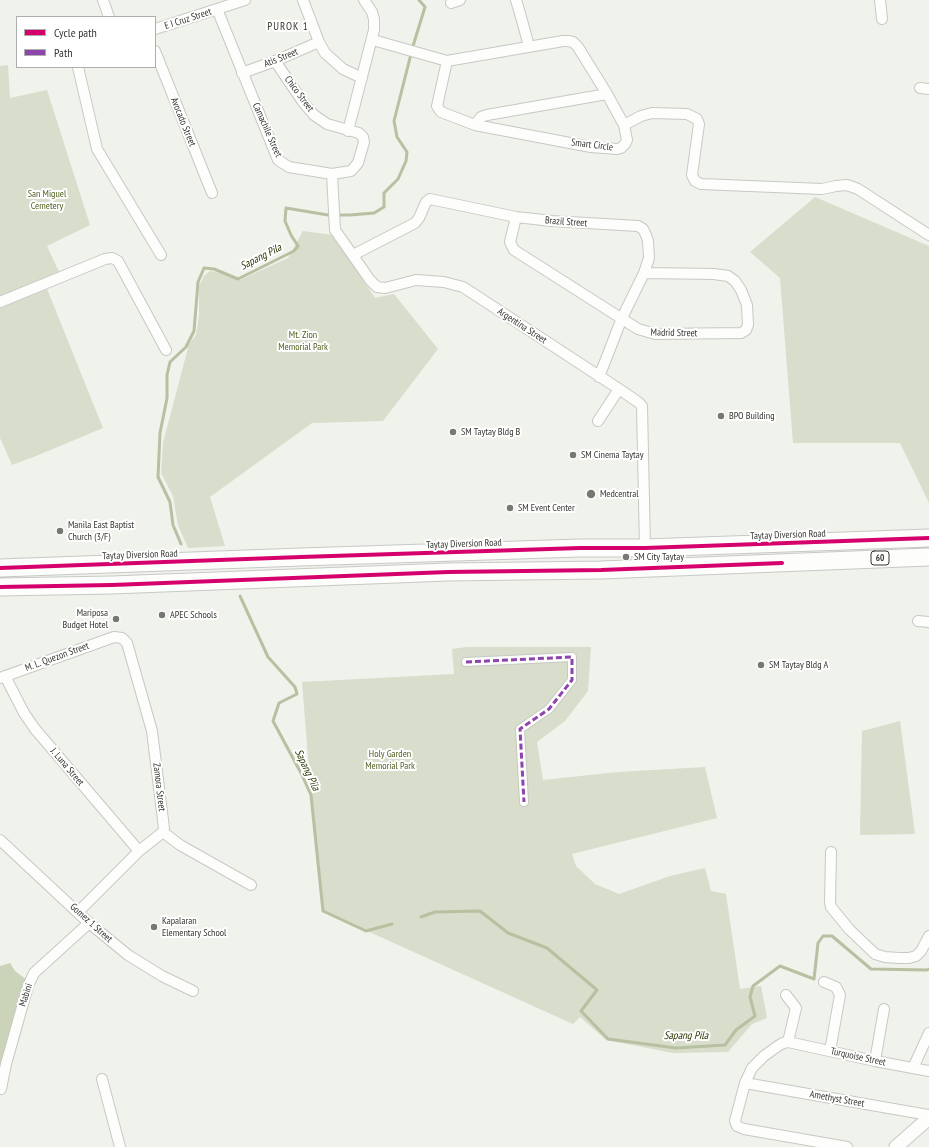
<!DOCTYPE html>
<html>
<head>
<meta charset="utf-8">
<style>
  body { margin:0 }
  #map { position:relative; width:929px; height:1147px; overflow:hidden; background:#f0f2ec; font-family:"PT Sans Narrow",sans-serif }
  canvas { display:block }
  .legend { position:absolute; left:16px; top:16px; width:140px; height:52px; box-sizing:border-box; background:#fff; border:1px solid #aeafad; margin:0; padding:5px 7px; list-style:none; font-size:12px; color:#353631 }
  .legend li { display:flex; align-items:center; gap:8px; height:20px }
  .legend b { width:20px; border:1px solid #aeafad }
</style>
</head>
<body>
<div id="map">
<canvas width="929" height="1147"></canvas>
<ul class="legend">
<li><b style="height:5px;background:#d6006c"></b>Cycle path</li>
<li><b style="height:5px;background:#8e44ad"></b>Path</li>
</ul>
</div>
<script>
const g = document.querySelector('canvas').getContext('2d');
g.lineJoin = 'round';
function fillPath(path, color) { g.fillStyle = color; g.fill(path, 'evenodd'); }
const toPath = rows => new Path2D(rows.map(r => 'M' + r).join(''));
function strokePath(path, color, width, dash) { g.strokeStyle = color; g.lineWidth = width; g.lineCap = dash ? 'butt' : 'round'; g.setLineDash(dash || []); g.stroke(path); }
function label(font, color, halo, rows, align = 'center') {
  g.font = font + ' "PT Sans Narrow",sans-serif'; g.lineWidth = 4; g.setLineDash([]); g.textBaseline = 'middle'; g.strokeStyle = halo; g.fillStyle = color; for (const [text, x, y, turn = 0] of rows) {
    g.save(); g.translate(x, y); g.rotate((+turn || 0) * Math.PI / 180); g.textAlign = isNaN(turn) ? turn : align; if (halo) g.strokeText(text, 0, 0); g.fillText(text, 0, 0); g.restore();
  }
}
const green = toPath([
  [8,65,10,98,47,90,90,225,47,246,59,272,43,279,103,428,36,456,12,465,0,438,0,66],
  [815,197,929,246,929,503,900,443,793,443,780,278,750,252],
  [303,231,333,235,375,298,394,294,438,349,383,421,312,423,210,497,225,546,188,548,178,525,173,496,161,473,163,443,189,344,196,335,199,316,199,286,204,276,210,271,229,275,240,280,288,258],
  [467,647,591,647,588,691,565,721,537,742,543,780,618,772,705,767,717,818,572,854,576,866,595,884,619,894,670,876,705,868,711,891,726,894,740,989,761,986,767,1018,752,1024,728,1052,673,1053,606,1040,580,1017,573,1024,323,911,311,795,302,682,454,674,452,649],
  [900,721,915,834,860,835,862,731]
]);
const forest = toPath([
  [10,963,15,971,27,980,0,1076,0,966]
]);
const stream = toPath([
  [181,544,173,525,170,502,158,477,160,433,167,398,167,375,170,362,186,347,194,331,198,282,204,268,214,269,238,279,294,251,298,246,291,235,285,221,286,208,328,215,350,215,374,213,384,207,384,193,398,179,406,161,407,152,397,137,394,121,413,46,425,7,419,0],
  [240,596,268,657,295,687,297,694,279,703,273,721,302,775,311,795,323,911,366,931,392,924],
  [421,917,435,912,480,911,508,933,547,948,597,990,581,1011,608,1039,676,1048,725,1045,736,1030,755,1016,750,997,753,986,780,966,814,979,818,943,823,936,832,936,871,969,927,970,929,969]
]);
const pedestrian = toPath([
  [466,662,572,657,572,680,549,709,520,729,524,802]
]);
const minor = toPath([
  [103,0,109,17],
  [303,0,319,42,325,53,343,69,362,78],
  [516,0,521,17,529,46],
  [880,0,882,19],
  [451,3,460,0],
  [217,9,278,160,289,167,332,174,351,171,358,163,364,142,363,137,359,133,327,124,314,115,303,102,275,61],
  [155,29,245,0],
  [373,40,447,61,563,41,568,41,573,42,578,47,607,94,624,125,627,140,625,144,621,148,617,149,591,147,475,125,441,112,437,106,447,61],
  [155,51,212,193],
  [78,67,97,149,161,255],
  [242,73,275,61,319,42],
  [920,88,929,89],
  [475,125,481,117,487,115,607,94],
  [624,125,641,116,652,113,687,114,697,119,699,124,692,175,695,181,701,184,822,189,836,186,847,185,858,189,929,235],
  [348,131,374,30,374,19,372,12,364,0],
  [332,174,335,230,370,280,377,287,385,288,416,280,444,282,463,287,619,389,638,402,642,406,645,548],
  [516,217,510,242,514,250,638,329,655,334,741,333,746,330,748,325,747,305,741,290,735,281,728,276,714,274,644,273],
  [353,255,415,223,419,218,426,202,430,199,516,217,552,221,638,226,643,229,646,235,648,241,649,258,644,273,622,318,599,377],
  [0,302,105,259,112,258,118,261,166,350],
  [598,421,619,389],
  [918,621,929,622],
  [5,676,24,713,35,729,139,851],
  [0,678,114,637,122,638,127,643,152,731,164,828,163,832,139,851,78,912],
  [163,832,180,845,251,885],
  [0,840,89,923,128,955,162,976,193,991],
  [831,852,830,902,831,907,849,929,875,954,885,957,899,958,909,958,916,956,921,951,929,936],
  [824,982,836,987,840,995,830,1051],
  [786,995,796,1008,788,1042],
  [875,1061,884,1009],
  [913,1068,929,1033],
  [102,1079,120,1147],
  [745,1083,929,1115],
  [1,1089,6,1064,28,986,34,973,89,923],
  [847,1147,744,1129,737,1126,735,1121,745,1083,752,1068,764,1056,778,1046,783,1043,788,1042,875,1061,929,1071]
]);
const tertiary = toPath([
  [896,1147,929,1118]
]);
const primary = toPath([
  [0,568,301,557,580,548,645,548,929,538],
  [0,587,112,585,448,572,601,570,929,557]
]);
const quiet = toPath([
  [466,662,572,657,572,680,549,709,520,729,524,802]
]);
const cycleway = toPath([
  [0,568,301,557,580,548,645,548,929,538],
  [0,587,112,585,448,572,601,570,782,563]
]);
const markers = [
  [721,416,4,"#767872"],
  [453,432,4,"#767872"],
  [573,455,4,"#767872"],
  [591,494,5,"#767872"],
  [510,508,4,"#767872"],
  [60,531,4,"#767872"],
  [626,557,4,"#767872"],
  [162,615,4,"#767872"],
  [116,619,4,"#767872"],
  [761,665,4,"#767872"],
  [154,927,4,"#767872"]
];
const shields = [
  [880,558,18]
];
const shieldNames = [
  ["60",880,558]
];
const streetNames = [
  ["E I Cruz Street",188,19,-18],
  ["Atis Street",281,58,-22],
  ["Chico Street",299,94,53],
  ["Avocado Street",183,122,68],
  ["Camachile Street",267,130,66],
  ["Smart Circle",592,145,7],
  ["Brazil Street",566,222,4],
  ["Argentina Street",522,326,33],
  ["Madrid Street",674,333,1],
  ["Taytay Diversion Road",788,535,-2],
  ["Taytay Diversion Road",464,544,-2],
  ["Taytay Diversion Road",140,555,-2],
  ["M. L. Quezon Street",57,657,-20],
  ["J. Luna Street",67,767,50],
  ["Zamora Street",159,787,83],
  ["Gomez 1 Street",91,923,42],
  ["Mabini",26,995,-72],
  ["Turquoise Street",858,1057,12],
  ["Amethyst Street",837,1099,10]
];
const parkNames = [
  ["San Miguel",47,194],
  ["Cemetery",47,206],
  ["Mt. Zion",303,335],
  ["Memorial Park",303,347],
  ["Holy Garden",390,754],
  ["Memorial Park",390,766]
];
const poiNames = [
  ["BPO Building",729,416],
  ["SM Taytay Bldg B",461,432],
  ["SM Cinema Taytay",581,455],
  ["Medcentral",600,494],
  ["SM Event Center",518,508],
  ["Manila East Baptist",68,525],
  ["Church (3/F)",68,537],
  ["SM City Taytay",634,557],
  ["Mariposa",108,613,"right"],
  ["Budget Hotel",108,625,"right"],
  ["APEC Schools",170,615],
  ["SM Taytay Bldg A",769,665],
  ["Kapalaran",162,921],
  ["Elementary School",162,933]
];
const neighbourhoodNames = [
  ["PUROK 1",288,27]
];
const waterNames = [
  ["Sapang Pila",261,257,-27],
  ["Sapang Pila",307,770,65],
  ["Sapang Pila",686,1036]
];
fillPath(green, '#d8ddcc');
fillPath(forest, '#cbd3b9');
strokePath(stream, '#b7c1a1', 3);
strokePath(pedestrian, '#c7c9c4', 10);
strokePath(minor, '#c7c9c4', 12);
strokePath(tertiary, '#c7c9c4', 15);
strokePath(primary, '#c7c9c4', 19);
strokePath(pedestrian, '#fdfdfc', 8);
strokePath(minor, '#fdfdfc', 10);
strokePath(tertiary, '#fdfdfc', 13);
strokePath(primary, '#fdfdfc', 17);
strokePath(quiet, '#8e44ad', 3, [6, 3]);
strokePath(cycleway, '#d6006c', 4);
for (const [x, y, r, color] of markers) { const dot = new Path2D(); dot.arc(x, y, r, 0, 2 * Math.PI); g.fillStyle = color; g.fill(dot); strokePath(dot, '#fff', 1.5); }
for (const [x, y, w] of shields) { const box = new Path2D(); box.roundRect(x - w / 2, y - 7, w, 14, 3); g.fillStyle = '#fff'; g.fill(box); strokePath(box, '#353631', 1); }
label('bold 9px', '#353631', null, shieldNames);
label('10px', '#353631', '#fff', streetNames);
label('10px', '#4f601f', '#fff', parkNames);
label('10px', '#353631', '#fff', poiNames, 'left');
g.letterSpacing = '1px';
label('11px', '#383b30', '#fff', neighbourhoodNames);
g.letterSpacing = '0px';
label('italic 11px', '#2a3603', '#fff', waterNames);
</script>
</body>
</html>
